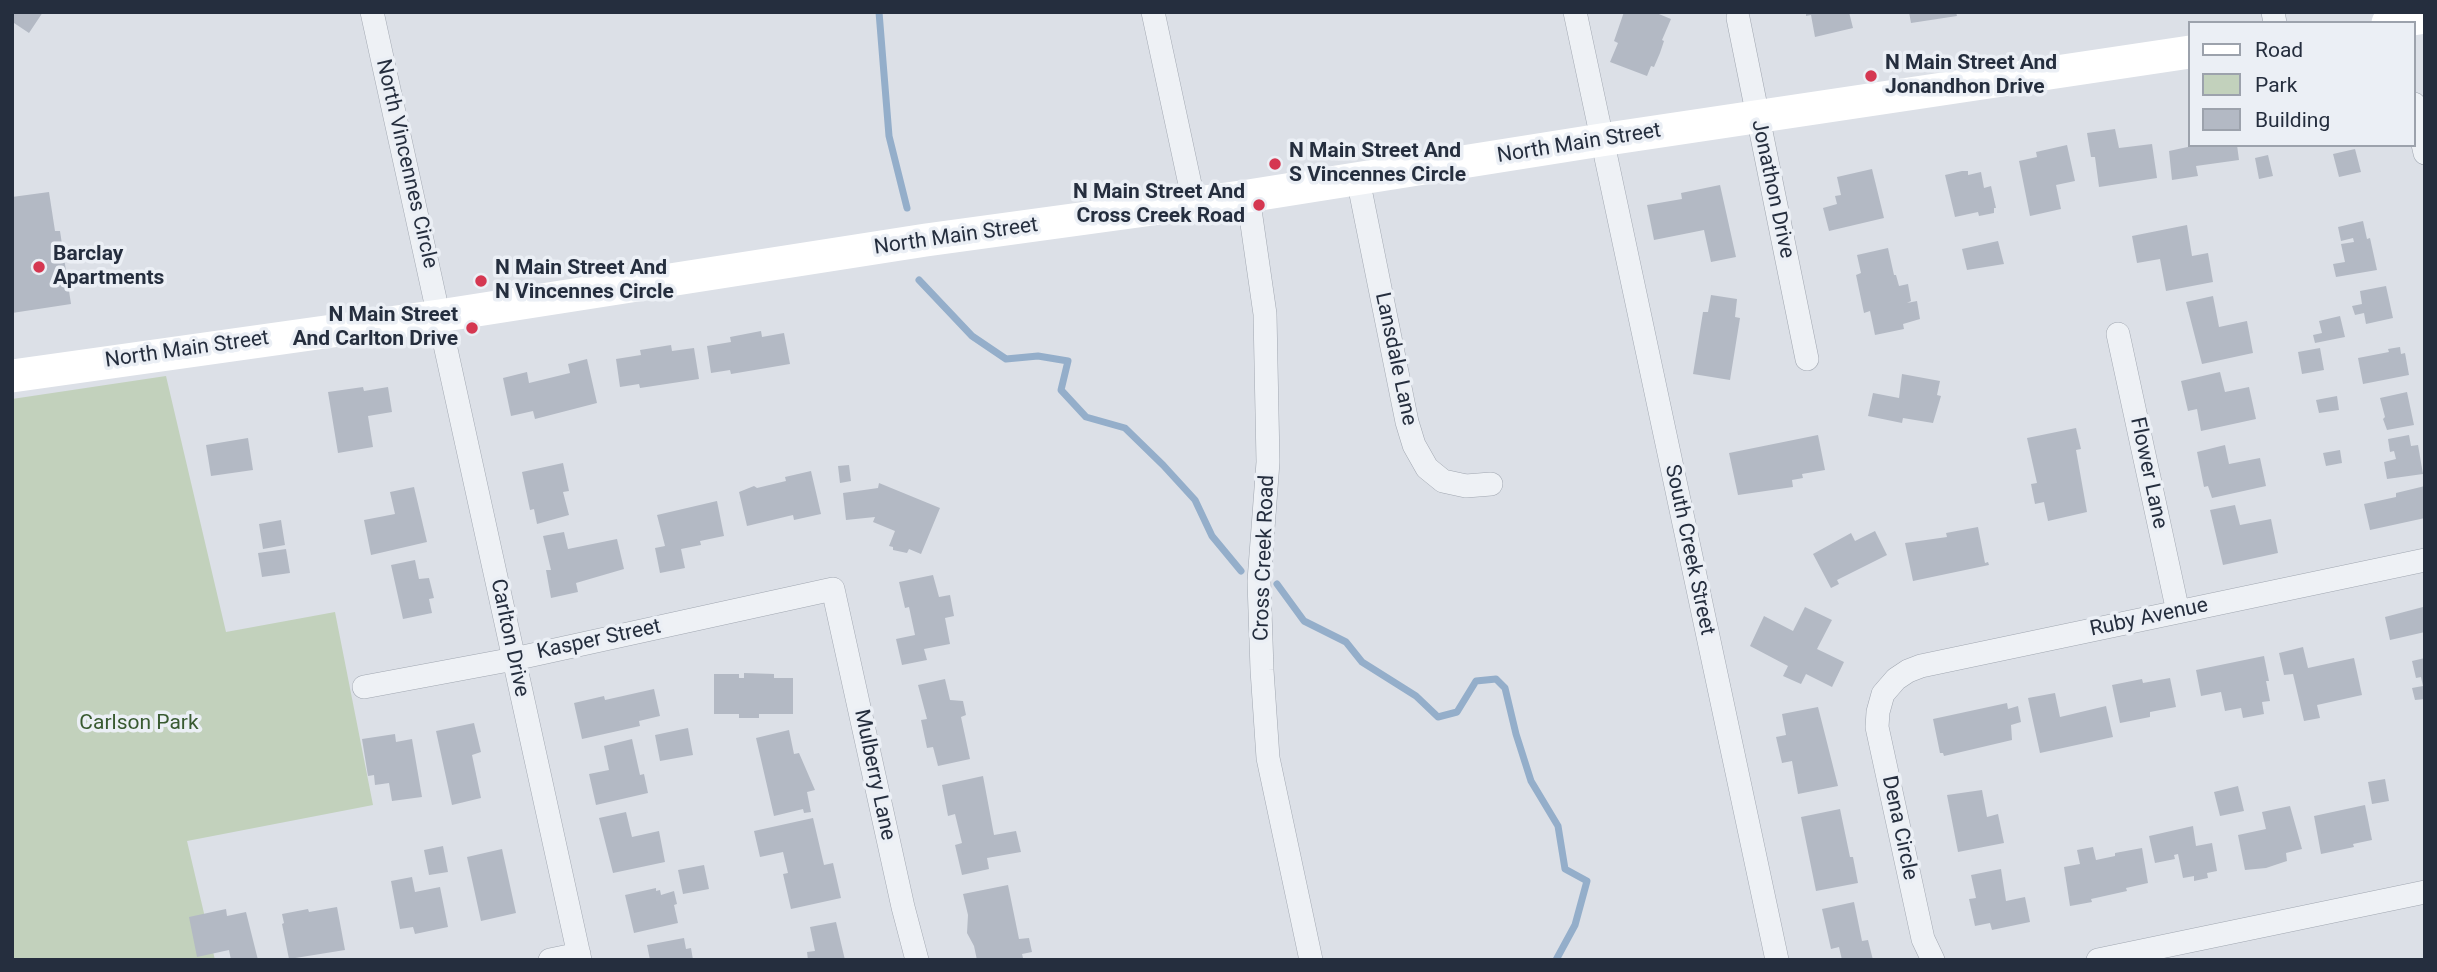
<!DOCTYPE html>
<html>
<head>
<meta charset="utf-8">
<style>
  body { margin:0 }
  #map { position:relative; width:2437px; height:972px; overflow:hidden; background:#dce0e7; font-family:Roboto,sans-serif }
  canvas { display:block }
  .frame { position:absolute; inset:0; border:14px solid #252e3e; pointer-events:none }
  .legend { position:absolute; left:2188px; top:21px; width:228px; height:126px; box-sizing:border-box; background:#ebeff5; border:2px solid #9ca2ac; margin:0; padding:9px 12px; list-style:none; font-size:21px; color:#252e3e }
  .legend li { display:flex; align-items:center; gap:14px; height:35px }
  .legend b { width:35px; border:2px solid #9ca2ac }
</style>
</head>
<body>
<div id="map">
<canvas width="2437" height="972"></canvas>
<div class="frame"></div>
<ul class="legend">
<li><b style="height:9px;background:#fff"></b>Road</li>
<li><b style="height:19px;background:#c2d1bc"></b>Park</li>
<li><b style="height:19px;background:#b3b9c4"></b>Building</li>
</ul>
</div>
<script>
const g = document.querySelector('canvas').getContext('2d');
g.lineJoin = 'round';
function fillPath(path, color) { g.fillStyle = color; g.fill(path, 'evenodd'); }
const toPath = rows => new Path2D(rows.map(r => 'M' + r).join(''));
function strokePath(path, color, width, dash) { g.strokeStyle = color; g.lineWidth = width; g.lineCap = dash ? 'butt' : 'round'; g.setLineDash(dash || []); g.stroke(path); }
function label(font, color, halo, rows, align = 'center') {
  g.font = font + ' Roboto,sans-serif'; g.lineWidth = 7; g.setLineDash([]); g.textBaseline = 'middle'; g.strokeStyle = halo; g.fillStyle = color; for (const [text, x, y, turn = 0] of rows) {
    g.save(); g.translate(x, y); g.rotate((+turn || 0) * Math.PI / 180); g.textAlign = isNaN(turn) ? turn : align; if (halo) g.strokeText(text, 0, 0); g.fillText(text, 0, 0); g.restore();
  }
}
const green = toPath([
  [166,376,226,632,335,612,373,805,187,841,215,960,12,960,12,399]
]);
const stream = toPath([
  [879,12,889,136,907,208],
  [919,280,972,336,1006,359,1038,356,1068,361,1061,390,1086,417,1125,428,1163,465,1195,500,1212,536,1241,571],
  [1277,584,1304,621,1346,642,1362,662,1416,696,1438,717,1457,712,1476,681,1496,679,1505,688,1516,734,1531,781,1558,826,1565,869,1587,881,1575,925,1556,960]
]);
const building = toPath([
  [12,12,43,12,29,33,14,23],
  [1624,12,1654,12,1671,19,1662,40,1664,41,1660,53,1654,67,1651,66,1647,76,1610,62,1618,43,1614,41],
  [1806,12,1849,12,1853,28,1815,37,1811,15,1806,16],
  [1909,12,1956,12,1957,16,1911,23],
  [2115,129,2119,148,2152,144,2157,178,2099,187,2095,157,2091,157,2087,133],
  [2067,145,2075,181,2056,185,2061,209,2030,216,2019,161,2037,157,2036,152],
  [2197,145,2237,145,2239,160,2196,166,2198,176,2172,180,2169,151],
  [2355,149,2361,172,2339,177,2333,154],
  [2268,155,2273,176,2259,179,2255,158],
  [1872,169,1884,218,1829,231,1823,208,1837,204,1835,196,1841,195,1837,177],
  [1962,171,1968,171,1968,175,1981,172,1984,188,1991,186,1996,208,1994,208,1994,213,1979,216,1978,212,1955,217,1945,175],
  [1720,185,1736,257,1711,262,1704,230,1654,240,1647,205,1682,199,1681,193],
  [49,192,55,231,60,231,71,304,12,313,12,197],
  [2363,221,2367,239,2370,238,2377,270,2336,277,2333,264,2345,262,2341,244,2354,242,2353,238,2341,241,2338,227],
  [2187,225,2192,256,2208,253,2213,282,2166,291,2160,259,2137,263,2132,236],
  [1998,241,2004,264,1967,270,1962,249],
  [1888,248,1894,275,1896,275,1899,286,1908,284,1911,301,1907,303,1917,301,1920,319,1903,324,1904,329,1875,335,1870,311,1864,313,1856,275,1861,273,1857,255],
  [2386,286,2393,318,2366,324,2364,313,2355,315,2352,306,2362,304,2360,291],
  [1711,295,1737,299,1735,317,1740,318,1730,380,1693,374,1703,312,1708,312],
  [2213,296,2219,327,2247,321,2253,353,2202,364,2186,302],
  [2340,316,2345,337,2315,343,2313,335,2322,333,2319,321],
  [761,331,762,337,784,333,790,364,731,374,730,370,711,373,707,346,731,342,730,337],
  [671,345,672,351,694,348,699,379,640,388,639,384,620,387,616,359,641,355,640,350],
  [2400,347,2401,354,2405,353,2409,375,2363,384,2358,358,2389,352,2388,349],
  [2320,348,2324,370,2302,374,2298,352],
  [587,359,597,403,535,419,533,411,511,416,503,378,527,372,529,383,570,373,568,364],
  [2220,372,2225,392,2249,387,2256,419,2201,431,2197,409,2188,411,2181,381],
  [1902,374,1940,381,1937,395,1941,396,1933,423,1903,418,1902,423,1868,416,1873,393,1899,398],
  [363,387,364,391,388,387,392,412,368,416,373,447,338,453,328,392],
  [2407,392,2414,425,2387,430,2383,419,2385,417,2380,398],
  [2337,396,2339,410,2319,413,2316,400],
  [2076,428,2081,449,2076,450,2087,512,2048,521,2044,502,2035,504,2031,484,2037,483,2027,438],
  [1818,435,1825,470,1802,474,1803,478,1792,480,1793,487,1738,495,1729,453],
  [2409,435,2411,446,2418,445,2423,474,2387,479,2384,462,2396,459,2394,451,2390,452,2388,439],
  [248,438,253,470,211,476,206,445],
  [2225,445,2229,464,2260,458,2266,486,2212,498,2208,486,2204,487,2197,452],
  [2340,450,2342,463,2326,466,2323,453],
  [563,463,569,491,563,492,569,515,537,524,534,509,530,510,522,472],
  [849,465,851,481,840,483,838,466],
  [811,471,821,514,794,520,793,515,747,526,739,492,754,486,757,488,786,481,785,477],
  [879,483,940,508,921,554,909,549,907,553,893,550,893,547,889,546,895,531,873,522,875,517,846,520,843,493,878,488],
  [2425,486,2425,518,2370,530,2364,504,2396,497,2396,493],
  [414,487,427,542,371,555,364,520,395,514,390,492],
  [717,501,724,536,700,541,701,545,681,549,685,568,660,573,655,548,665,546,657,515],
  [2235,505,2240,525,2271,519,2278,553,2223,565,2210,510],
  [281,520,285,545,263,549,259,524],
  [1978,527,1985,563,1988,562,1989,565,1913,581,1905,543,1947,537,1946,533],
  [1875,531,1887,555,1837,580,1839,584,1831,588,1813,554,1851,533,1855,541],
  [564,532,568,549,617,539,624,569,576,583,578,592,551,598,546,570,551,570,543,536],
  [286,549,290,573,262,577,258,553],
  [415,560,419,579,429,578,434,598,429,599,432,613,403,619,391,565],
  [933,575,939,597,950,595,954,616,945,618,950,644,924,649,927,660,902,665,896,639,915,635,909,607,905,608,899,582],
  [1805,607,1832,620,1817,649,1844,662,1832,687,1806,674,1801,684,1783,676,1788,666,1750,646,1764,616,1793,631],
  [2423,607,2425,632,2390,640,2385,617],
  [2303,647,2308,668,2354,658,2362,695,2317,705,2320,718,2304,721,2293,674,2284,675,2279,653],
  [2264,656,2269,681,2266,681,2270,701,2262,702,2264,714,2243,718,2241,708,2225,711,2221,692,2201,696,2196,670],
  [2425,658,2425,699,2415,700,2412,688,2423,686,2421,677,2416,678,2412,661],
  [744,673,774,674,774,678,793,678,793,714,759,714,759,718,739,718,739,714,714,714,714,674,739,674,739,678,744,678],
  [2170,678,2176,707,2150,712,2150,717,2120,723,2112,685,2142,679,2143,683],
  [945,679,950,700,963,701,966,715,961,717,970,759,938,766,933,747,927,748,921,720,927,719,918,685],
  [654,689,660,716,639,721,640,726,582,739,574,703,604,696,605,700],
  [2055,693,2060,717,2106,706,2113,737,2040,753,2028,698],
  [2007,703,2008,709,2018,706,2021,722,2011,725,2012,740,1944,756,1943,753,1940,753,1933,719],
  [1818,707,1838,786,1798,794,1792,761,1782,763,1776,737,1786,735,1782,714],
  [474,723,481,752,472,755,481,798,452,805,436,731],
  [688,728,693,755,660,761,655,735],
  [789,730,794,754,799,753,815,790,807,792,811,812,804,813,803,809,774,816,756,738],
  [395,734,396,742,412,739,422,797,392,801,389,783,375,785,374,775,368,776,362,739],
  [632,739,640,775,644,774,648,793,596,805,589,774,609,770,604,746],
  [983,776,994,835,1016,831,1021,852,987,858,989,869,962,875,955,845,962,843,955,814,948,816,942,785],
  [2385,779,2389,801,2372,804,2368,782],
  [2238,786,2244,811,2220,816,2214,792],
  [1982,790,1987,817,1998,814,2004,843,1958,852,1947,795],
  [2365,805,2372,840,2353,844,2354,847,2321,854,2314,816],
  [2290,806,2302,849,2286,853,2287,861,2266,868,2245,870,2238,835,2266,829,2262,812],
  [1840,809,1850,857,1853,857,1858,883,1816,891,1801,817],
  [626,812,632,837,659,831,665,862,613,873,599,818],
  [813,818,824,865,833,863,841,898,791,909,783,874,788,873,783,852,760,857,754,831],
  [2193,826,2196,846,2212,843,2217,871,2207,873,2208,878,2194,881,2194,876,2183,878,2178,854,2174,855,2175,859,2155,863,2149,836],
  [443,846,448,872,429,875,424,850],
  [2093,847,2096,860,2115,856,2115,853,2142,848,2148,883,2126,888,2127,891,2091,899,2092,902,2070,906,2064,867,2080,864,2077,850],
  [502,849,516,913,481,921,467,857],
  [704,865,709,889,683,894,678,870],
  [2001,869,2006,901,2025,897,2030,922,1992,930,1990,923,1975,926,1969,899,1976,898,1971,875],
  [412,877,415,892,440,887,448,927,415,934,413,927,400,929,391,881],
  [1008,885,1019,939,1029,938,1032,952,1022,954,1023,958,1018,960,977,960,974,946,967,933,968,915,963,894],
  [656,888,656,891,660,890,661,895,674,891,677,904,674,905,678,923,634,933,625,895],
  [1854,902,1862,941,1868,940,1873,960,1842,960,1839,947,1831,949,1822,909],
  [337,907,345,950,289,959,282,924,284,923,282,914,308,909,309,912],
  [226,909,227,916,246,912,258,960,231,960,229,950,197,957,189,917],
  [836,922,845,960,808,960,807,952,815,951,810,927],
  [684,938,686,949,691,948,693,960,650,960,647,945]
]);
const street = toPath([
  [372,12,580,960],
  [1153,12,1194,203],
  [1575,12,1777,960],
  [2273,12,2275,23],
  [1738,18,1807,359],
  [2414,104,2425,153],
  [1358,179,1407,422,1414,445,1427,468,1443,481,1466,486,1491,484],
  [1248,196,1265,314,1268,462,1259,581,1262,670,1268,758,1311,960],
  [2118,334,2178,612],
  [364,687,514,659,833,589,903,907,917,960],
  [550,960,579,954],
  [1933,960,1923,939,1877,727,1878,712,1883,694,1896,679,1908,671,1921,666,2425,560],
  [2098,960,2425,892]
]);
const secondary = toPath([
  [2388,23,2425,17],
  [12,376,439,316,926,240,1248,196,1601,140,2190,52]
]);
const markers = [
  [1871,76,7,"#d53751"],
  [1275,164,7,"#d53751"],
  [1259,205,7,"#d53751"],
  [39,267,7,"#d53751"],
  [481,281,7,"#d53751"],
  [472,328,7,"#d53751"]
];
const poiNames = [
  ["N Main Street And",1885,64],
  ["Jonandhon Drive",1885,88],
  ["N Main Street And",1289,152],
  ["S Vincennes Circle",1289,176],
  ["N Main Street And",1245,193,"right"],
  ["Cross Creek Road",1245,217,"right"],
  ["Barclay",53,255],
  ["Apartments",53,279],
  ["N Main Street And",495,269],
  ["N Vincennes Circle",495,293],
  ["N Main Street",458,316,"right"],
  ["And Carlton Drive",458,340,"right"]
];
const streetNames = [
  ["North Main Street",1579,144,-9],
  ["North Vincennes Circle",406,164,77],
  ["Jonathon Drive",1772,189,78],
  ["North Main Street",956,237,-8],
  ["North Main Street",187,350,-8],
  ["Lansdale Lane",1395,359,78],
  ["Flower Lane",2148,473,78],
  ["South Creek Street",1689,550,78],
  ["Cross Creek Road",1265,558,-88],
  ["Ruby Avenue",2149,618,-12],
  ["Carlton Drive",509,638,78],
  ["Kasper Street",599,640,-12],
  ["Mulberry Lane",874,775,78],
  ["Dena Circle",1899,828,78]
];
const parkNames = [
  ["Carlson Park",139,724]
];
fillPath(green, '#c2d1bc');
strokePath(stream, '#94aeca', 7);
fillPath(building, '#b3b9c4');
strokePath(street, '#a1a7b1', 24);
strokePath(street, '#eef1f5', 23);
strokePath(secondary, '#fff', 33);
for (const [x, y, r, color] of markers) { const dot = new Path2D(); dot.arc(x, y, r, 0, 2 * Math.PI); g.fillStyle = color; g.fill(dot); strokePath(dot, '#ebeff5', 2.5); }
label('bold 21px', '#252e3e', '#ebeff5', poiNames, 'left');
label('21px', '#252e3e', '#ebeff5', streetNames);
label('21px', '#395a31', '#ebeff5', parkNames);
</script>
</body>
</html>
